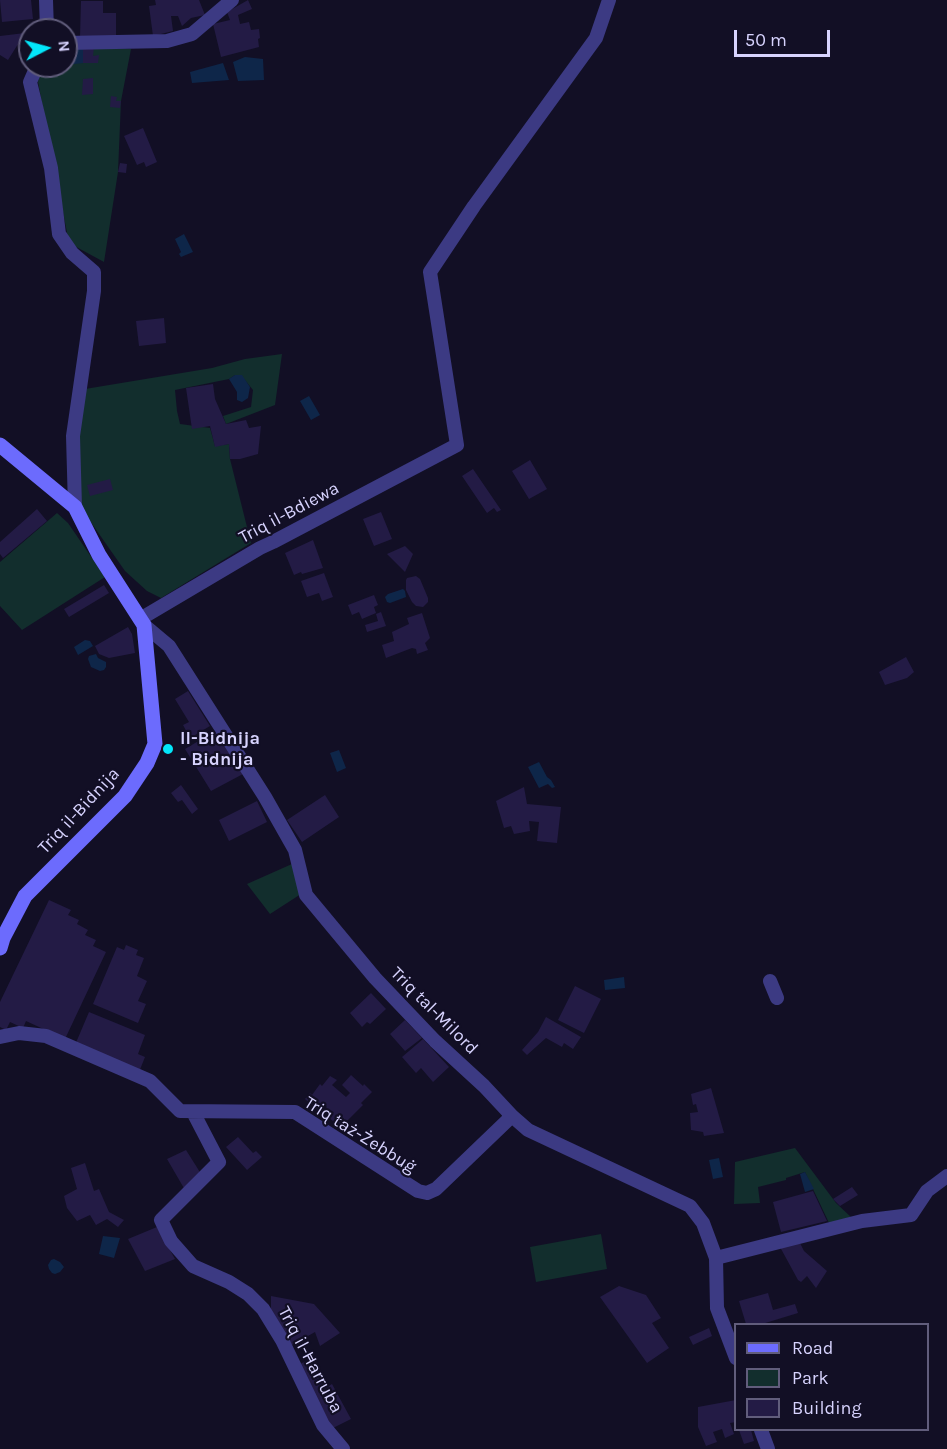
<!DOCTYPE html>
<html>
<head>
<meta charset="utf-8">
<style>
  body { margin:0 }
  #map { position:relative; width:947px; height:1449px; overflow:hidden; background:#120f25; font-family:Karla,sans-serif }
  canvas { display:block }
  .legend { position:absolute; left:734px; top:1323px; width:195px; height:108px; box-sizing:border-box; background:#120f25; border:2px solid #615d7c; margin:0; padding:8px 10px; list-style:none; font-size:18px; color:#d7d3fe }
  .legend li { display:flex; align-items:center; gap:12px; height:30px }
  .legend b { width:30px; border:2px solid #615d7c }
  .north { position:absolute; left:18px; top:18px; width:60px; height:60px; box-sizing:border-box; background:#120f25; border:2px solid #615d7c; border-radius:50%; rotate:84deg; font-size:16px; font-weight:700; line-height:24px; text-align:center; color:#d7d3fe }
  .north::after { content:''; display:block; margin:auto; width:21px; height:27px; background:#03e6fa; clip-path:polygon(50% 0,100% 100%,50% 72%,0 100%) }
  .scale { position:absolute; left:734px; top:30px; width:96px; height:27px; box-sizing:border-box; border:3px solid #d7d3fe; border-top:0; padding-left:8px; font-size:18px; line-height:21px; white-space:nowrap; color:#d7d3fe; -webkit-text-stroke:4px #120f25; paint-order:stroke }
</style>
</head>
<body>
<div id="map">
<canvas width="947" height="1449"></canvas>
<ul class="legend">
<li><b style="height:8px;background:#6c6bfd"></b>Road</li>
<li><b style="height:16px;background:#122e2d"></b>Park</li>
<li><b style="height:16px;background:#231b45"></b>Building</li>
</ul>
<div class="north">N</div>
<div class="scale">50 m</div>
</div>
<script>
const g = document.querySelector('canvas').getContext('2d');
g.lineJoin = 'round';
function fillPath(path, color) { g.fillStyle = color; g.fill(path, 'evenodd'); }
const toPath = rows => new Path2D(rows.map(r => 'M' + r).join(''));
function strokePath(path, color, width, dash) { g.strokeStyle = color; g.lineWidth = width; g.lineCap = dash ? 'butt' : 'round'; g.setLineDash(dash || []); g.stroke(path); }
function label(font, color, halo, rows, align = 'center') {
  g.font = font + ' Karla,sans-serif'; g.lineWidth = 4.5; g.setLineDash([]); g.textBaseline = 'middle'; g.strokeStyle = halo; g.fillStyle = color; for (const [text, x, y, turn = 0] of rows) {
    g.save(); g.translate(x, y); g.rotate((+turn || 0) * Math.PI / 180); g.textAlign = isNaN(turn) ? turn : align; if (halo) g.strokeText(text, 0, 0); g.fillText(text, 0, 0); g.restore();
  }
}
const green = toPath([
  [66,47,83,47,131,49,121,101,118,172,104,262,69,243,38,82,42,66,66,66],
  [282,354,275,405,226,424,223,416,251,407,253,390,244,379,235,375,229,379,175,390,177,411,180,424,210,428,215,446,229,444,230,459,251,543,161,598,147,591,125,571,83,511,79,499,79,428,85,389,212,368,245,359],
  [57,513,68,523,105,577,22,630,0,606,0,562],
  [292,864,301,894,270,914,247,884],
  [795,1148,836,1203,852,1218,830,1225,805,1172,786,1178,786,1180,758,1187,760,1203,734,1204,735,1162],
  [601,1234,607,1269,536,1282,530,1247]
]);
const water = toPath([
  [66,47,83,47,83,63,66,65],
  [245,57,263,59,264,80,238,81,233,62],
  [223,63,229,80,192,83,190,72],
  [184,234,193,252,181,257,179,254,181,252,175,239],
  [235,375,242,375,250,387,248,398,242,402,237,400,237,392,229,379],
  [309,396,320,415,311,420,300,401],
  [403,589,405,591,406,597,390,603,387,602,385,597,388,594],
  [85,640,90,641,93,646,78,655,74,647],
  [96,654,98,658,106,662,106,667,104,670,100,671,91,667,88,659,89,656],
  [339,750,346,768,337,772,330,753],
  [539,762,547,777,551,780,555,787,552,788,548,784,539,788,528,767],
  [624,977,625,988,605,990,604,980],
  [719,1158,723,1177,713,1179,709,1160],
  [805,1172,814,1189,805,1192,800,1174],
  [103,1236,120,1238,114,1258,99,1254],
  [54,1259,60,1262,64,1267,60,1272,55,1274,52,1273,49,1269,48,1265,51,1260]
]);
const building = toPath([
  [0,0,31,0,33,19,2,22],
  [155,0,199,0,205,15,191,18,182,26,178,16,171,16,173,31,153,36,149,6,156,5],
  [248,0,252,9,238,15,240,24,249,22,251,30,259,29,260,38,258,39,259,47,221,57,213,24,230,20,227,12],
  [81,1,103,1,103,13,116,13,116,38,80,37],
  [25,33,8,60,0,55,0,36],
  [83,47,94,47,93,56,99,55,98,63,83,63],
  [93,78,93,94,82,95,83,79],
  [111,96,117,97,116,101,121,101,120,108,110,107],
  [143,128,157,162,146,167,144,162,137,165,124,136],
  [120,163,127,164,126,173,118,172],
  [164,318,166,343,139,346,136,321],
  [213,384,215,399,226,424,246,420,249,428,261,426,258,454,240,459,230,459,229,444,215,447,210,426,192,429,186,388],
  [530,460,547,489,529,499,512,471],
  [473,469,501,510,497,512,494,508,487,513,462,476],
  [110,479,113,490,90,496,87,485],
  [37,509,47,521,3,558,0,554,0,542],
  [381,512,392,539,374,546,363,519],
  [313,540,323,568,302,574,301,572,294,575,285,553],
  [405,546,413,554,405,572,387,554],
  [324,573,333,597,322,601,319,593,307,597,301,581],
  [416,576,420,579,428,598,428,602,423,607,416,606,412,602,406,590,406,580,407,578],
  [104,585,109,593,69,617,64,609],
  [374,595,378,605,374,607,376,613,362,619,359,612,352,615,348,605],
  [381,612,386,626,367,632,365,625,378,621,376,614],
  [422,613,430,638,425,643,428,650,417,654,416,649,412,648,386,658,382,645,394,641,392,632,409,624,407,618],
  [128,627,132,634,135,653,109,658,99,654,95,646],
  [906,657,914,672,907,678,885,685,879,672],
  [188,691,210,726,190,738,183,725,189,722,175,699],
  [217,730,243,774,211,791,185,749],
  [181,785,198,809,192,814,182,800,178,802,171,793],
  [524,787,527,804,561,807,557,843,537,841,539,822,529,821,530,831,514,834,511,826,504,828,496,801],
  [325,795,339,817,302,842,287,820],
  [257,801,267,822,229,841,219,820],
  [49,900,71,910,68,915,79,920,77,924,88,930,85,935,96,940,93,946,106,952,65,1039,26,1021,23,1028,10,1022,6,1030,0,1027,0,1002],
  [126,945,138,950,136,955,144,958,137,976,147,981,138,1001,146,1004,138,1023,93,1004,117,947,124,950],
  [575,986,601,999,584,1033,558,1020],
  [371,993,386,1009,370,1024,367,1022,362,1027,350,1013],
  [89,1012,145,1035,138,1054,145,1057,139,1072,75,1045],
  [546,1017,581,1037,573,1049,564,1043,562,1047,546,1038,527,1055,522,1050,538,1032],
  [405,1020,422,1038,405,1051,390,1034],
  [423,1039,449,1067,433,1082,421,1068,416,1073,402,1057],
  [351,1075,363,1086,364,1084,372,1092,361,1103,363,1105,346,1122,344,1120,339,1126,328,1117,332,1114,326,1108,327,1107,324,1104,318,1110,305,1099,310,1093,312,1095,320,1084,322,1086,330,1076,337,1080,332,1085,346,1097,350,1093,342,1085],
  [711,1088,724,1133,704,1136,703,1132,691,1130,690,1113,698,1112,696,1104,693,1105,691,1094],
  [238,1137,253,1153,256,1151,262,1157,247,1170,226,1147],
  [186,1150,203,1177,185,1190,167,1159],
  [85,1163,94,1191,99,1189,109,1212,124,1220,118,1227,107,1219,96,1225,90,1215,77,1221,67,1208,64,1196,77,1189,71,1168],
  [852,1187,858,1195,840,1206,833,1199],
  [813,1191,827,1221,781,1232,773,1202],
  [157,1227,175,1259,145,1271,128,1239],
  [799,1241,804,1251,827,1271,816,1288,807,1276,801,1282,798,1280,780,1247],
  [619,1286,646,1295,661,1318,652,1323,669,1348,647,1363,600,1297],
  [768,1293,773,1310,795,1304,798,1313,762,1324,746,1324,739,1301],
  [271,1296,314,1304,340,1333,320,1346,315,1332,292,1345,271,1318],
  [709,1328,712,1336,693,1345,689,1337],
  [312,1358,327,1387,332,1384,351,1419,331,1429,298,1365],
  [736,1400,736,1422,730,1423,734,1434,725,1438,722,1429,713,1432,717,1442,706,1446,698,1427,698,1407],
  [739,1430,751,1430,754,1441,744,1444]
]);
const street = toPath([
  [46,0,47,30],
  [66,43,167,41,192,34,232,0],
  [37,66,30,82,51,168,59,234,72,253,94,272,94,291,73,436,75,507],
  [140,619,260,548,273,542,457,445,430,272,474,206,596,38,609,0],
  [144,625,169,646,265,797,295,850,306,895,375,978,435,1041,484,1086,512,1116,528,1130,690,1206,703,1223,716,1258,717,1308,736,1358],
  [770,981,777,998],
  [0,1037,19,1033,46,1036,150,1081,180,1111,295,1112,418,1191,427,1193,436,1189,512,1116],
  [193,1112,219,1162,161,1220,171,1241,193,1266,229,1282,248,1294,263,1309,282,1340,323,1425,343,1449],
  [716,1258,862,1221,911,1215,927,1191,947,1176],
  [761,1430,768,1449]
]);
const secondary = toPath([
  [0,445,75,507,99,555,144,625,155,744,147,763,125,796,25,896,3,938,0,948]
]);
const markers = [
  [168,749,6,"#03e6fa"]
];
const streetNames = [
  ["Triq il-Bdiewa",289,513,-28],
  ["Triq il-Bidnija",79,811,-47],
  ["Triq tal-Milord",434,1011,45],
  ["Triq taż-Żebbuġ",360,1135,32],
  ["Triq il-Ħarruba",310,1360,62]
];
const poiNames = [
  ["Il-Bidnija",180,739],
  ["- Bidnija",180,760]
];
fillPath(green, '#122e2d');
fillPath(water, '#0e2649');
fillPath(building, '#231b45');
strokePath(street, '#3c3a83', 14);
strokePath(secondary, '#6c6bfd', 15);
for (const [x, y, r, color] of markers) { const dot = new Path2D(); dot.arc(x, y, r, 0, 2 * Math.PI); g.fillStyle = color; g.fill(dot); strokePath(dot, '#120f25', 2); }
label('18px', '#d7d3fe', '#120f25', streetNames);
label('bold 18px', '#d7d3fe', '#120f25', poiNames, 'left');
</script>
</body>
</html>
